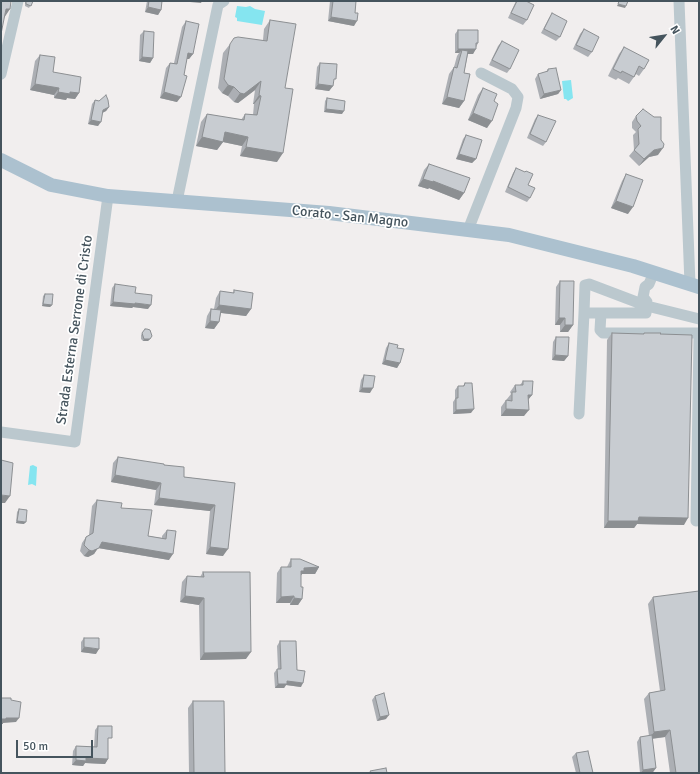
<!DOCTYPE html>
<html>
<head>
<meta charset="utf-8">
<style>
  body { margin:0 }
  #map { position:relative; width:700px; height:774px; overflow:hidden; background:#f1eeee; font-family:Signika,sans-serif }
  canvas { display:block }
  .frame { position:absolute; inset:0; border:2px solid #45545d; pointer-events:none }
  .north { position:absolute; left:644px; top:16px; width:40px; height:40px; -webkit-text-stroke:3px #fff; paint-order:stroke; rotate:60deg; font-size:11px; font-weight:700; line-height:16px; text-align:center; color:#45545d }
  .north::after { content:''; display:block; margin:auto; width:14px; height:18px; background:#45545d; clip-path:polygon(50% 0,100% 100%,50% 72%,0 100%) }
  .scale { position:absolute; left:16px; top:740px; width:77px; height:18px; box-sizing:border-box; border:2px solid #45545d; border-top:0; padding-left:5px; font-size:12px; line-height:14px; white-space:nowrap; color:#45545d; -webkit-text-stroke:3px #fff; paint-order:stroke }
</style>
</head>
<body>
<div id="map">
<canvas width="700" height="774"></canvas>
<div class="frame"></div>
<div class="north">N</div>
<div class="scale">50 m</div>
</div>
<script>
const g = document.querySelector('canvas').getContext('2d');
g.lineJoin = 'round';
function fillPath(path, color) { g.fillStyle = color; g.fill(path, 'evenodd'); }
const toPath = rows => new Path2D(rows.map(r => 'M' + r).join(''));
function strokePath(path, color, width, dash) { g.strokeStyle = color; g.lineWidth = width; g.lineCap = dash ? 'butt' : 'round'; g.setLineDash(dash || []); g.stroke(path); }
function label(font, color, halo, rows, align = 'center') {
  g.font = font + ' Signika,sans-serif'; g.lineWidth = 3.5; g.setLineDash([]); g.textBaseline = 'middle'; g.strokeStyle = halo; g.fillStyle = color; for (const [text, x, y, turn = 0] of rows) {
    g.save(); g.translate(x, y); g.rotate((+turn || 0) * Math.PI / 180); g.textAlign = isNaN(turn) ? turn : align; if (halo) g.strokeText(text, 0, 0); g.fillText(text, 0, 0); g.restore();
  }
}
const water = toPath([
  [237,6,246,7,250,6,255,9,265,11,262,25,237,21,237,18,235,17],
  [571,80,573,98,568,101,566,99,564,99,562,81],
  [33,465,37,467,36,486,32,484,28,485,30,466]
]);
const minor = toPath([
  [679,1,690,284],
  [1,74,18,1],
  [177,201,218,5,224,1],
  [468,230,516,108,518,97,512,89,481,73],
  [654,272,649,284,645,287,643,297,647,302,647,306,699,319],
  [601,313,600,330,603,333,699,333],
  [579,414,584,313,585,285,589,284,647,306,646,313,584,313],
  [1,432,75,442,108,196],
  [696,521,699,339]
]);
const major = toPath([
  [1,160,51,185,108,196,329,213,509,235,633,266,699,287]
]);
const wall = toPath([
  [25,1,33,1,29,8,25,6],
  [147,1,162,1,161,10,158,15,145,12],
  [330,1,356,1,355,13,354,26,328,21],
  [516,1,526,1,527,20,523,25,508,18],
  [552,13,560,37,556,41,541,33,549,18],
  [270,20,285,88,277,162,240,156,242,146,223,142,217,150,196,146,201,122,207,114,241,120,245,114,253,115,254,104,253,104,255,90,238,103,234,102,228,96,222,93,218,88,223,53,230,44,263,40,264,29],
  [186,21,193,54,189,59,187,59,177,102,160,98,166,68,170,63,174,63,182,27],
  [584,29,592,52,588,57,573,49,580,34],
  [458,30,478,43,473,54,468,54,464,73,464,101,459,108,442,104,449,74,454,67,457,56,459,53,455,53,455,34],
  [144,31,153,58,150,63,139,61,140,35],
  [502,41,510,69,507,73,489,65,498,46],
  [624,47,644,69,639,76,636,74,629,84,618,78,616,80,608,76,619,54],
  [40,55,53,72,79,93,75,99,67,98,66,100,54,98,54,95,30,90,35,61],
  [320,63,333,83,333,86,329,91,315,89,317,67],
  [548,69,561,90,558,94,540,99,535,79,538,74,546,72],
  [483,88,494,101,487,128,468,120,478,95],
  [327,98,342,114,324,112,325,101],
  [95,100,99,101,109,107,106,111,102,113,98,126,88,124,92,104],
  [538,115,546,142,543,146,527,138,535,119],
  [636,116,658,155,649,157,639,166,629,156,634,150,633,135,636,132,632,128,632,122],
  [466,135,476,159,472,163,456,159,463,139],
  [429,164,464,193,459,200,429,188,428,189,418,186,424,170],
  [516,168,528,185,530,198,527,202,505,192,513,173],
  [626,174,628,214,611,208,622,181],
  [560,281,573,325,568,332,560,332,560,325,555,325,556,287],
  [115,284,135,293,148,309,133,307,132,308,110,306,112,288],
  [234,290,251,309,246,316,221,313,219,322,214,329,205,328,207,316,211,309,214,309,216,298,220,291,233,293],
  [45,294,52,305,50,307,42,306,43,296],
  [145,329,152,336,148,341,143,341,141,339,141,335],
  [612,333,643,334,644,333,684,525,637,524,634,528,604,528,607,340],
  [556,337,568,356,564,361,552,360,553,342],
  [389,343,397,348,400,363,397,368,382,364,386,348],
  [364,375,370,393,359,392,361,380],
  [523,381,532,395,528,400,524,416,501,416,501,407,506,400,507,400,507,399,511,394,510,392,515,385,520,385],
  [465,383,471,413,453,414,453,402,455,399,455,390,458,386,463,386],
  [118,457,164,465,184,477,235,483,223,556,206,554,210,511,154,505,156,490,111,482,113,463],
  [97,500,121,508,148,536,162,538,162,536,167,530,169,560,98,548,94,554,88,557,84,556,80,551,82,543,86,537,89,535,92,506],
  [19,509,24,524,16,523,17,512],
  [291,559,319,567,315,574,302,574,301,575,301,587,302,599,298,605,290,605,290,603,276,603,277,573,281,567,287,567],
  [203,572,246,659,200,660,199,605,180,602,182,582,187,576,200,577],
  [653,597,699,773,670,773,665,737,652,739,656,768,653,772,640,773,637,742,640,737,649,736,644,699,649,693,660,691,648,604],
  [84,638,96,654,81,652,81,642],
  [280,641,297,670,301,687,286,685,284,688,275,688,274,673,277,669,278,669,277,646],
  [375,696,386,719,377,721,372,700],
  [193,701,225,773,189,773,188,708],
  [98,726,108,743,108,759,105,764,85,763,83,766,72,765,73,751,76,746,94,747,95,730],
  [576,753,593,773,576,773,572,757]
]);
const shadedWall = toPath([
  [190,1,202,1,201,3,190,2],
  [618,4,626,6,625,8,617,6],
  [148,7,161,10,158,15,145,12],
  [6,9,10,9,4,18],
  [331,17,357,21,354,26,328,21],
  [458,49,476,49,473,54,461,54,462,50,459,53,455,53],
  [188,53,193,54,189,59,184,59],
  [142,57,153,58,150,63,139,61],
  [261,81,255,90,238,103,234,102,240,93],
  [35,84,59,88,54,95,30,90],
  [318,84,333,86,329,91,315,89],
  [228,85,234,87,228,96,222,93],
  [561,90,558,94,540,99,544,94],
  [58,92,70,92,79,93,75,99,67,98,66,100,54,98],
  [164,92,181,97,177,102,160,98],
  [259,95,261,96,254,104,253,104],
  [447,97,464,101,459,108,442,104],
  [109,107,106,111,100,114,103,110],
  [326,109,344,111,342,114,324,112],
  [473,113,492,121,487,128,468,120],
  [91,120,101,122,98,126,88,124],
  [225,132,248,137,242,146,223,142,217,150,196,146,202,137],
  [246,147,283,153,277,162,240,156],
  [663,148,658,155,649,157,639,166,644,159,654,150],
  [459,154,476,159,472,163,456,159],
  [423,179,433,181,464,193,459,200,429,188,428,189,418,186],
  [616,201,633,207,628,214,611,208],
  [113,302,135,303,151,305,148,309,133,307,132,308,110,306],
  [43,304,52,305,50,307,42,306],
  [219,305,251,309,246,316,214,312],
  [559,318,565,318,560,325,555,325],
  [210,321,219,322,214,329,205,328],
  [565,325,573,325,568,332,560,332],
  [144,339,150,339,148,341,143,341],
  [555,355,568,356,564,361,552,360],
  [385,360,400,363,397,368,382,364],
  [362,388,373,388,370,393,359,392],
  [528,395,532,395,527,401],
  [474,409,471,413,453,414,456,410],
  [506,409,529,410,524,416,501,416],
  [115,475,161,483,156,490,111,482],
  [1,495,10,496,5,503,1,503],
  [159,498,215,505,210,511,154,505],
  [639,517,688,518,684,525,637,524,634,528,604,528,608,521],
  [17,521,26,522,24,524,16,523],
  [102,542,173,554,169,560,98,548,94,554,88,557,84,556,89,550],
  [210,547,228,549,223,556,206,554],
  [319,567,315,574,302,574,300,577,301,571,304,568],
  [185,596,204,598,199,605,180,602],
  [294,596,290,603,276,603,281,597],
  [294,598,302,599,298,605,290,605],
  [84,647,99,649,96,654,81,652],
  [251,652,246,659,200,660,204,653],
  [287,681,303,683,301,687,286,685,284,688,275,688,278,684],
  [389,715,386,719,377,721,380,717],
  [6,718,19,718,16,722,3,723,3,724,1,724,1,719],
  [670,730,665,737,649,739,654,732],
  [86,758,108,759,105,764,85,763,83,766,72,765,76,760],
  [656,768,653,772,641,773,643,770]
]);
const building = toPath([
  [1,1,11,1,10,9,6,9,1,34,1,1],
  [26,1,33,1,31,6,26,4,26,1],
  [149,1,162,1,161,10,148,7,149,1],
  [333,1,356,1,355,13,358,13,357,21,331,17,333,1],
  [517,1,526,1,534,5,527,20,511,13,517,1],
  [619,1,628,1,626,6,618,4,619,1],
  [552,13,567,21,560,37,544,29,552,13],
  [270,20,296,24,285,88,293,89,283,153,246,147,248,137,225,132,223,142,202,137,207,114,244,120,245,114,257,115,261,96,259,95,261,81,244,94,240,93,234,87,228,85,224,79,230,44,234,38,238,37,267,41,270,20],
  [186,21,199,24,193,54,188,53,184,75,187,76,181,97,164,92,170,63,177,64,186,21],
  [584,29,599,37,592,52,576,45,584,29],
  [458,30,478,30,478,43,476,43,476,49,458,49,458,30],
  [144,31,154,32,153,58,142,57,144,31],
  [502,41,519,50,510,69,492,60,502,41],
  [624,47,649,60,644,69,639,66,634,77,622,71,621,73,613,69,624,47],
  [462,50,468,51,464,73,470,74,464,101,447,97,454,67,457,68,462,50],
  [40,55,55,57,53,72,81,77,79,93,70,92,70,94,58,92,59,88,35,84,40,55],
  [320,63,337,64,336,79,334,79,333,86,318,84,320,63],
  [556,68,561,90,544,94,538,74,548,71,548,69,556,68],
  [483,88,497,94,494,101,498,104,492,121,473,113,483,88],
  [106,95,108,100,109,107,103,110,101,122,91,120,95,100,99,101,106,95],
  [327,98,345,101,344,111,326,109,327,98],
  [643,109,654,117,661,117,661,140,664,144,663,148,654,150,644,159,634,150,639,144,638,129,641,126,637,121,636,116,643,109],
  [538,115,556,121,546,142,530,134,538,115],
  [466,135,482,140,476,159,459,154,466,135],
  [429,164,470,178,464,193,433,181,433,182,423,179,429,164],
  [516,168,525,172,526,171,533,174,528,185,535,188,530,198,508,187,516,168],
  [626,174,643,180,633,207,616,201,626,174],
  [560,281,574,281,573,325,565,325,565,318,559,318,560,281],
  [115,284,136,287,135,293,152,295,151,305,135,303,135,304,113,302,115,284],
  [234,290,253,293,251,309,219,305,220,291,234,293,234,290],
  [45,294,53,294,52,305,43,304,45,294],
  [211,309,221,310,219,322,210,321,211,309],
  [145,329,147,329,150,330,152,336,150,339,144,339,142,333,145,329],
  [612,333,644,334,644,333,661,333,660,334,692,335,688,518,639,517,638,521,608,521,612,333],
  [556,337,569,337,568,356,555,355,556,337],
  [389,343,398,345,397,348,404,349,400,363,385,360,389,343],
  [364,375,375,376,373,388,362,388,364,375],
  [523,381,533,381,532,395,528,395,529,410,506,409,506,400,512,401,512,392,516,392,515,385,523,385,523,381],
  [465,383,472,383,474,409,456,410,456,398,458,398,458,386,464,386,465,383],
  [118,457,164,464,164,465,184,467,184,477,235,483,228,549,210,547,215,505,159,498,161,483,115,475,118,457],
  [1,460,13,463,10,496,1,495,1,460],
  [97,500,122,503,121,508,152,510,148,536,166,539,167,530,176,531,173,554,102,542,99,548,92,551,89,550,84,545,86,537,93,533,97,500],
  [19,509,27,510,26,522,17,521,19,509],
  [291,559,300,559,319,567,304,568,304,571,301,571,301,587,303,587,302,599,294,598,294,596,281,597,281,567,291,567,291,559],
  [203,572,250,572,251,652,204,653,204,598,185,596,187,576,204,577,203,572],
  [699,591,699,773,676,773,670,730,654,732,649,693,665,690,653,597,699,591],
  [84,638,99,638,99,649,84,647,84,638],
  [280,641,296,641,297,670,305,671,303,683,287,681,287,684,278,684,277,669,281,669,280,641],
  [384,693,389,715,380,717,375,696,384,693],
  [1,698,11,698,11,700,21,702,19,718,6,718,6,719,1,719,1,698],
  [193,701,224,701,225,773,194,773,193,701],
  [98,726,112,726,112,738,108,738,108,759,86,758,86,761,76,760,76,746,97,747,98,726],
  [652,735,656,768,643,770,640,737,652,735],
  [588,751,593,773,580,773,576,753,588,751],
  [386,768,387,773,371,773,370,771,386,768]
]);
const streetNames = [
  ["Corato - San Magno",350,217,6],
  ["Strada Esterna Serrone di Cristo",75,330,-82]
];
fillPath(water, '#85e5f0');
strokePath(minor, '#bbc8ce', 11);
strokePath(major, '#acc1cf', 14);
fillPath(wall, '#acafb4');
fillPath(shadedWall, '#8c8f92');
fillPath(building, '#c8ccd1');
strokePath(building, '#8c8f92', 1);
label('14px', '#45545d', '#fff', streetNames);
</script>
</body>
</html>
